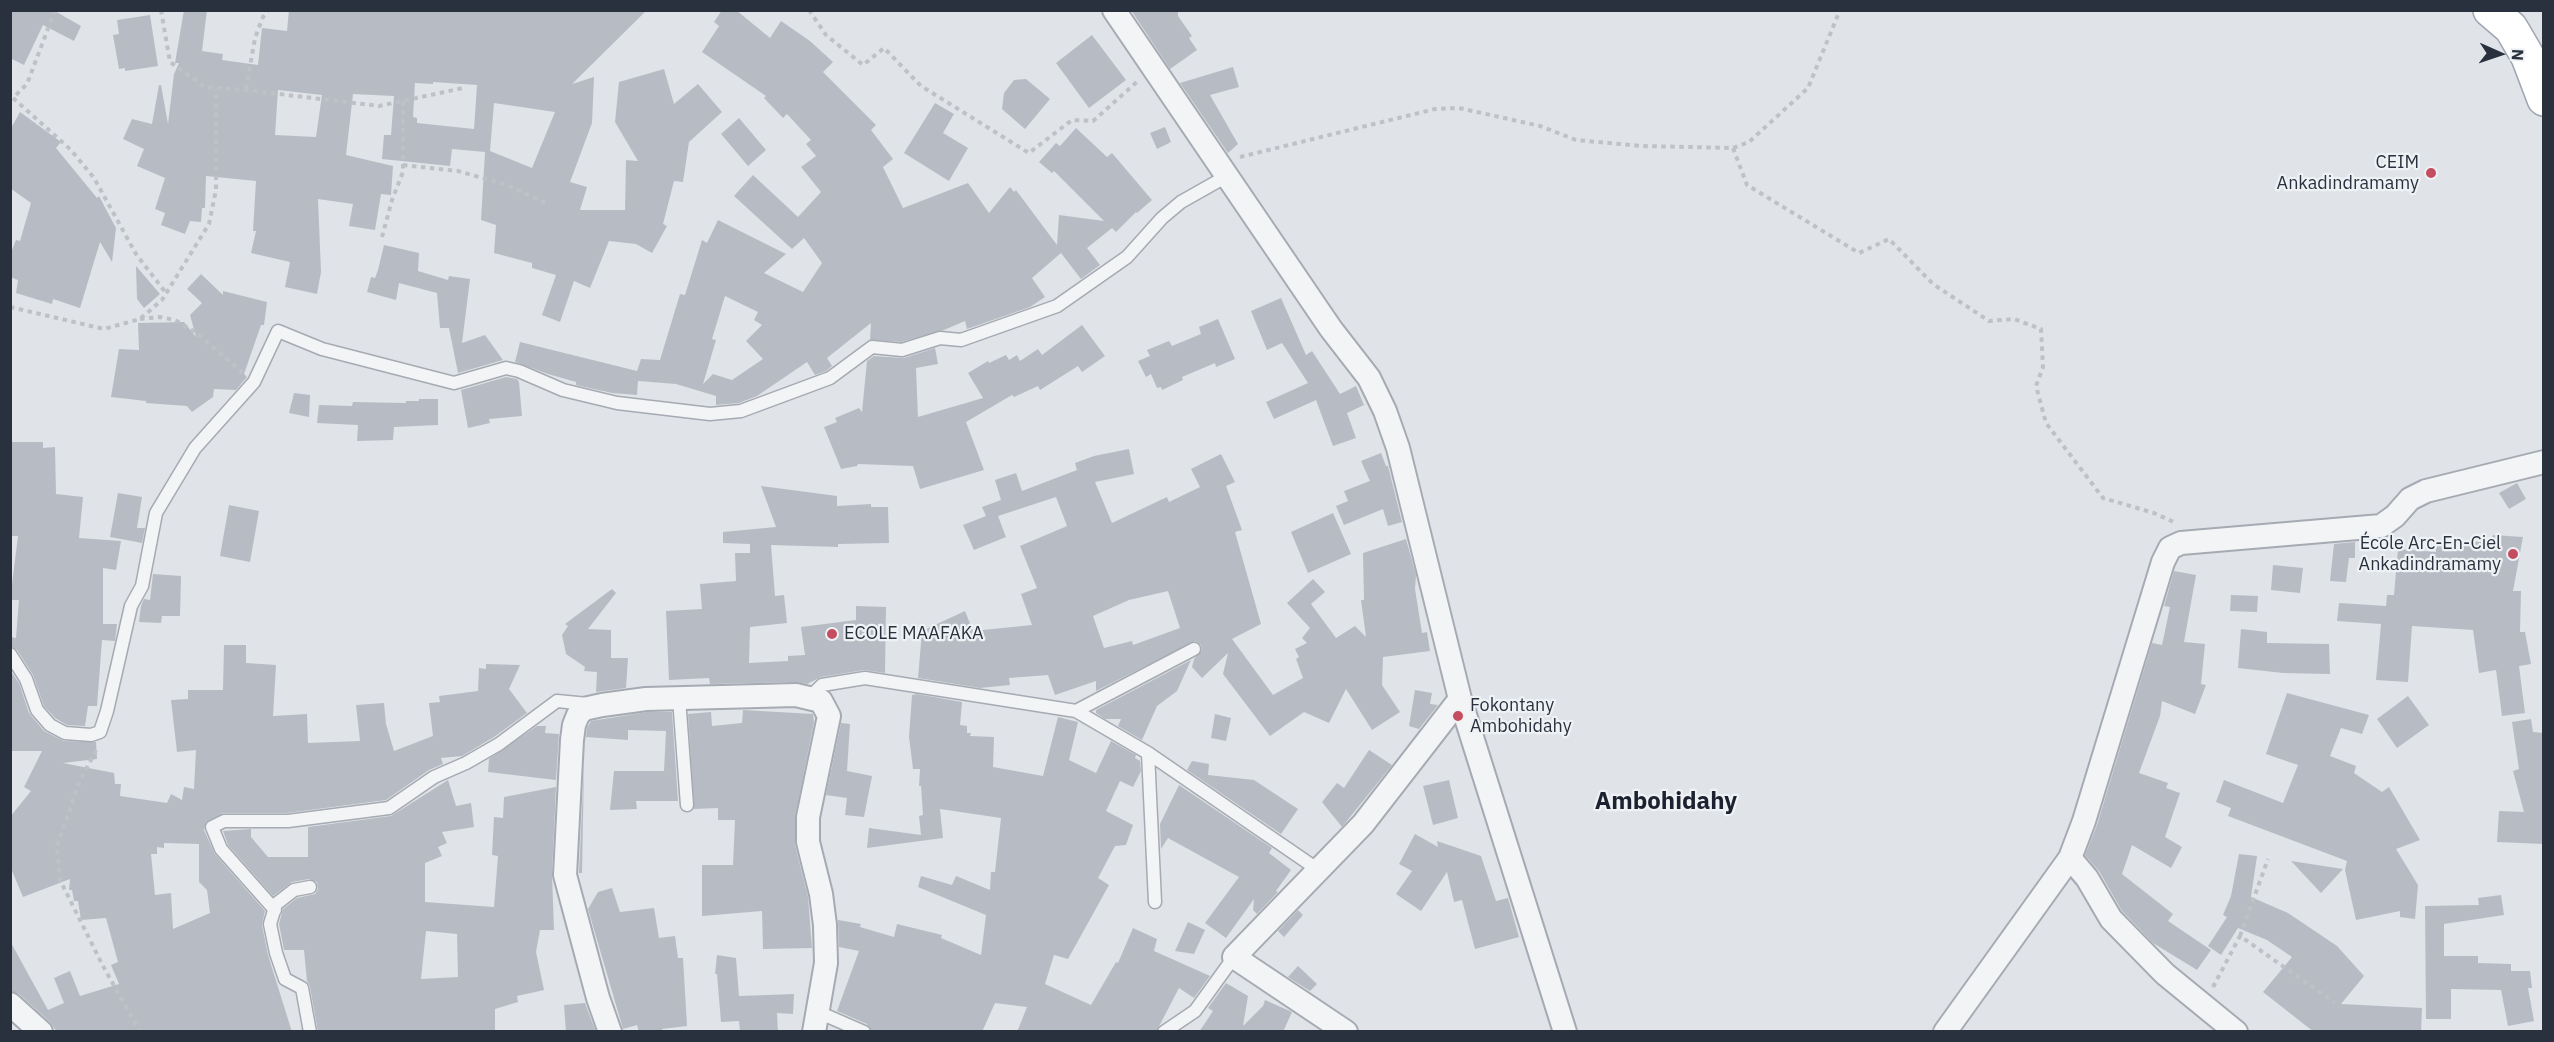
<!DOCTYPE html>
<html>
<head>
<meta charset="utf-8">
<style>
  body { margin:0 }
  #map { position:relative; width:2554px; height:1042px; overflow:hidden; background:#e0e3e8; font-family:"IBM Plex Sans",sans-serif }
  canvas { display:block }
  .frame { position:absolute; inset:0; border:12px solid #2a313e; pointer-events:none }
  .north { position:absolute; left:2470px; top:24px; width:60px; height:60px; -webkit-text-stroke:4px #eff2f5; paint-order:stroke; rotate:93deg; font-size:16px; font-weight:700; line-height:24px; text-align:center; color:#2a313e }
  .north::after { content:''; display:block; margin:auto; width:21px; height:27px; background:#2a313e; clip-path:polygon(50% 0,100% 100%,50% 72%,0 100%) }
</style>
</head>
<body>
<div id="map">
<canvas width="2554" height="1042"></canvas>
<div class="frame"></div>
<div class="north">N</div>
</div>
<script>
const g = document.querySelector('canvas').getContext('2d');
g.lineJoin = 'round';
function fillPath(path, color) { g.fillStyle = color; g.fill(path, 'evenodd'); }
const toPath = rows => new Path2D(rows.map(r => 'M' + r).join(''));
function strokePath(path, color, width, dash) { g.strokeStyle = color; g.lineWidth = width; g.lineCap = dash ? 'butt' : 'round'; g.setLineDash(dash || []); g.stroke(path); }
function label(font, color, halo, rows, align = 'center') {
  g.font = font + ' "IBM Plex Sans",sans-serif'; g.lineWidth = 4.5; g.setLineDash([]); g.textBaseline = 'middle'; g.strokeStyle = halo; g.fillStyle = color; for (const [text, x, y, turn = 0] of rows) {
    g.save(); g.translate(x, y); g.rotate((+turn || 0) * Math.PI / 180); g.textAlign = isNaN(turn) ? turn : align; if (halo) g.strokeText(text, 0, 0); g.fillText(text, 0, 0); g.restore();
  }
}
const building = toPath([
  [10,10,53,10,81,26,74,41,43,25,24,65,10,58],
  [184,10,207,10,202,51,223,54,222,60,258,65,262,28,287,31,289,10,325,12,325,10,647,10,572,84,594,77,592,123,570,182,587,187,580,210,625,210,626,160,638,161,615,122,619,82,664,69,674,104,698,84,722,112,689,142,683,182,674,181,663,224,667,226,652,253,636,244,609,241,590,288,574,281,560,322,542,315,556,275,532,268,532,263,494,253,496,225,481,220,485,152,452,149,450,166,382,159,384,135,391,135,394,96,353,94,346,155,393,166,391,195,381,194,375,230,349,226,353,204,318,199,321,272,317,294,285,287,290,262,251,253,256,231,253,231,256,181,206,176,205,208,202,208,201,222,190,221,185,234,161,225,165,213,155,209,165,178,137,166,144,149,123,139,132,119,152,124,159,85,161,85,168,124,174,74,179,63,175,63],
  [433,82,477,85,474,129,417,123,417,118,413,117,415,83,433,84],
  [278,90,322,95,316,137,275,135],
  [494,103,555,112,532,168,490,151],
  [722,10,736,10,770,38,781,21,810,41,833,62,823,72,876,125,871,130,893,159,883,167,903,208,968,183,989,213,1010,187,1014,192,1016,190,1057,245,1059,215,1104,221,1054,171,1052,173,1039,162,1056,143,1060,146,1076,128,1107,157,1112,153,1152,200,1137,213,1136,212,1116,232,1112,228,1087,248,1100,265,1081,279,1061,253,1032,278,1045,297,1030,307,967,329,965,321,944,330,901,342,870,340,871,323,827,358,832,366,826,371,815,375,807,362,757,396,739,403,716,405,716,396,676,384,638,381,637,395,612,393,576,385,576,382,548,374,515,362,520,342,637,371,641,359,660,360,680,294,685,295,702,240,707,243,718,220,786,254,764,273,803,292,822,263,804,238,792,249,734,196,753,175,798,217,821,192,801,167,816,156,806,144,811,140,787,114,783,118,764,98,766,96,702,52,719,26,714,22],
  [725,296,758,312,754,320,762,325,746,341,763,359,732,380,713,374,703,384,716,340,712,339],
  [1131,10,1178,10,1178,16,1192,36,1189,38,1197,50,1170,69],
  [150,15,158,66,125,71,125,68,119,69,113,35,119,34,117,20],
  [1092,35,1126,80,1089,108,1056,63],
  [1233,67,1239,87,1210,95,1238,144,1228,153,1180,83],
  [1026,79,1050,99,1025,129,1002,109,1004,93,1014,80],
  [935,103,954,114,943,133,968,148,949,181,904,153],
  [20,112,61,142,56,148,97,198,99,196,116,228,112,262,100,242,80,308,53,299,52,304,16,293,18,280,10,277,10,255,16,240,20,241,31,203,10,188,10,130],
  [739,118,766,150,748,166,721,134],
  [1165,127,1171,142,1157,149,1150,133],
  [384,245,419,253,418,271,448,280,449,276,470,279,462,343,485,335,503,360,458,373,449,328,440,328,437,293,399,283,396,300,367,292,371,277,375,278,378,270],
  [136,266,160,294,144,308,137,299],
  [201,274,223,295,223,291,267,302,264,325,261,325,244,374,247,377,236,390,214,389,213,397,192,412,187,406,146,403,146,401,111,397,119,349,139,350,138,323,184,322,196,337,190,315,202,303,187,289],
  [1281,298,1306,355,1312,351,1340,394,1356,386,1364,405,1347,413,1356,438,1333,446,1316,400,1274,419,1266,402,1308,383,1282,343,1267,350,1251,311],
  [1218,319,1235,359,1216,367,1215,363,1182,377,1183,380,1162,390,1161,387,1157,388,1151,374,1146,377,1138,361,1150,356,1147,350,1169,341,1172,346,1201,334,1199,327],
  [1082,325,1105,356,1082,372,1078,366,1040,390,1038,386,1014,397,1012,395,966,422,984,470,920,489,913,466,858,464,857,466,841,469,824,427,837,422,835,418,859,408,862,412,867,361,874,356,904,358,935,348,938,364,916,368,918,417,983,398,968,373,988,361,989,363,1006,355,1009,360,1017,355,1020,361,1038,349,1042,355],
  [506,377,517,379,519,382,522,416,489,419,490,423,468,428,461,390],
  [294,393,310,395,309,417,289,413],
  [419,399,438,399,438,425,394,427,393,440,357,441,358,425,317,423,319,405,352,406,353,402,406,403,406,401,419,401],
  [10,442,43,442,43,448,55,447,56,494,83,497,79,538,121,541,116,570,103,568,103,624,117,624,116,633,115,641,102,640,97,706,88,706,85,726,67,725,55,718,44,706,33,675,17,650,10,646,10,637,16,638,19,600,10,600,18,536,10,536],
  [1129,449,1134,474,1095,482,1112,523,1167,497,1169,502,1200,487,1191,469,1221,454,1235,482,1226,486,1242,530,1235,532,1261,624,1232,639,1273,695,1303,678,1296,659,1299,657,1295,649,1307,643,1302,638,1310,628,1287,603,1313,579,1325,592,1311,604,1336,638,1355,626,1366,637,1361,600,1364,600,1363,553,1406,539,1416,575,1415,589,1422,633,1427,632,1430,651,1383,657,1382,685,1400,712,1372,730,1346,689,1329,723,1304,712,1270,736,1223,674,1228,653,1202,678,1192,667,1194,659,1202,650,1201,645,1195,641,1096,691,1096,681,1055,695,1048,675,1009,678,1010,685,980,688,918,678,922,631,965,611,973,631,1032,625,1021,594,1037,588,1020,546,1067,526,1056,497,998,516,1006,537,974,550,963,525,986,516,982,507,1001,500,995,480,1016,473,1022,491,1077,470,1075,463,1094,456],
  [1168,591,1180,628,1133,645,1132,641,1104,648,1093,616,1129,600],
  [1381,453,1386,466,1388,466,1402,522,1388,526,1383,509,1344,525,1336,506,1348,501,1344,491,1370,481,1361,461],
  [2517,483,2526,499,2509,509,2499,493],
  [761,486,837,496,837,506,871,504,871,507,888,507,889,543,838,544,838,547,771,545,775,596,784,595,787,623,750,627,749,663,788,661,788,656,805,655,801,627,856,620,856,606,886,607,885,673,864,670,821,677,807,684,796,682,710,684,709,678,669,680,666,611,702,609,700,584,736,581,735,553,750,553,750,544,723,543,723,532,776,527],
  [118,493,142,497,137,528,145,528,142,543,110,537],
  [229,505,259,511,250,562,220,556],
  [1333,513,1351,554,1308,573,1291,532],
  [2493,535,2523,537,2513,591,2521,591,2520,632,2525,632,2531,664,2519,666,2525,713,2502,716,2496,670,2479,673,2473,630,2412,626,2408,682,2376,680,2381,624,2337,621,2339,603,2386,606,2387,595,2394,595,2398,549,2436,552,2436,541,2490,542],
  [2355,542,2355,558,2349,558,2346,582,2330,581,2334,544],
  [2273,565,2303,568,2300,593,2271,590],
  [2174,571,2196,575,2184,642,2205,644,2201,684,2206,685,2195,714,2162,701,2160,716,2139,773,2168,783,2166,788,2180,793,2165,837,2182,847,2171,868,2132,845,2122,874,2173,914,2168,921,2211,950,2197,970,2153,943,2122,911,2099,871,2085,855,2097,825,2152,643,2162,645,2170,607,2164,606],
  [153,574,181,576,180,616,162,616,161,623,139,622,141,606,144,599,150,600],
  [612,589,616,593,588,629,611,630,611,658,628,658,626,688,596,692,597,672,584,671,585,667,566,654,562,635,568,626,565,624],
  [2231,595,2258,596,2257,612,2230,611],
  [2241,629,2267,632,2267,643,2329,644,2330,674,2283,673,2238,668],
  [224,645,246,645,246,663,276,665,273,716,307,714,308,743,360,741,356,705,384,703,386,724,394,751,433,736,429,703,440,702,439,696,478,691,479,668,486,669,486,664,520,665,509,689,527,713,494,737,462,756,441,758,443,764,429,770,386,800,287,813,223,813,206,822,204,830,215,854,265,911,262,925,268,955,292,1032,57,1032,50,1022,19,994,10,991,10,941,48,1010,64,1003,54,978,70,971,80,996,119,984,111,965,118,962,106,918,81,920,78,901,74,901,72,890,69,890,70,879,23,897,10,866,10,817,31,791,24,787,42,751,10,751,10,670,19,683,29,713,44,731,64,741,96,742,97,759,63,763,114,773,115,784,121,784,120,796,167,803,171,794,182,800,184,787,194,789,196,750,177,752,171,700,188,699,188,690,223,690],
  [164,843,199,844,199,882,207,890,210,913,173,929,171,893,155,895,151,854,157,854,157,847,164,848],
  [1191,660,1177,691,1157,706,1142,740,1118,726,1121,719,1105,719,1096,713,1096,710],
  [1415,690,1432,693,1430,704,1438,705,1419,729,1409,726],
  [2287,693,2369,715,2362,734,2341,728,2330,756,2356,766,2354,773,2382,792,2389,787,2420,840,2396,849,2418,885,2415,919,2400,917,2400,911,2356,920,2345,870,2347,861,2228,816,2231,808,2216,802,2224,780,2283,803,2298,765,2266,754],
  [917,694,962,702,960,725,967,726,967,733,971,733,970,736,994,737,993,767,1043,776,1058,717,1078,722,1069,760,1096,773,1111,741,1136,755,1135,758,1140,761,1141,771,1133,787,1120,781,1106,811,1133,825,1126,845,1115,846,1098,878,1109,885,1068,959,1054,955,1045,984,1091,1005,1116,962,1118,963,1133,928,1157,939,1154,951,1210,976,1194,998,1179,988,1156,1032,1017,1032,1027,1007,995,1003,982,1032,872,1032,867,1024,837,1011,859,951,839,947,838,920,861,924,860,927,894,937,897,924,942,935,941,938,981,955,986,915,918,887,921,876,952,885,956,876,990,890,991,872,995,872,1001,818,940,809,943,838,867,848,869,828,921,835,919,816,923,815,921,786,919,786,920,769,913,769,909,737,912,695],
  [2408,696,2429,725,2397,748,2377,719],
  [743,710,813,714,814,722,795,817,795,845,808,897,812,948,763,949,762,911,702,916,702,865,733,865,735,820,718,820,718,808,694,809,688,714,711,712,712,726,742,723],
  [647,712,672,712,678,801,636,801,637,809,610,810,614,771,664,771,666,731,628,730,628,740,586,737,587,728,591,721],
  [1215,714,1231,718,1226,741,1211,738],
  [2531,719,2533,732,2544,733,2544,844,2497,842,2499,811,2524,812,2513,771,2519,769,2512,722],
  [841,723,850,724,847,771,872,776,864,817,845,815,847,798,826,795],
  [537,726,546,726,545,733,559,734,556,780,488,772,489,759],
  [1369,750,1392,765,1342,827,1322,802,1337,783,1344,788],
  [1192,761,1209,764,1208,775,1254,780,1298,809,1281,834,1187,770],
  [584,765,582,873,579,873],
  [448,780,456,806,471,803,474,827,442,832,447,843,438,847,442,856,425,863,425,902,494,907,498,856,492,855,494,817,503,818,504,797,556,787,552,874,554,930,540,930,536,952,544,990,517,996,518,1002,495,1009,495,1032,318,1032,310,987,307,981,304,950,284,950,279,924,283,909,297,898,315,894,318,889,317,882,309,879,292,882,273,896,228,845,223,831,251,829,251,837,268,857,308,857,308,827,391,816],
  [426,931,457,934,458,977,421,979],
  [1449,780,1458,818,1433,825,1423,786],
  [1179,785,1272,848,1269,853,1291,870,1276,891,1278,892,1257,914,1253,910,1254,899,1226,938,1205,923,1239,877,1168,838,1161,849,1160,824],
  [1415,834,1438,847,1437,841,1481,856,1496,901,1508,898,1519,937,1475,949,1462,900,1454,902,1447,872,1421,911,1396,894,1412,871,1399,864],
  [2239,854,2257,856,2251,897,2288,913,2337,946,2364,976,2341,1004,2422,1008,2421,1032,2314,1032,2263,992,2292,957,2267,940,2238,928,2221,955,2208,946,2227,917,2223,915,2231,896],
  [2291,861,2343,869,2321,893],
  [612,888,620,912,654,908,659,938,675,936,678,958,683,958,687,1026,662,1029,662,1032,639,1032,637,1025,623,1029,588,909,598,892],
  [2501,895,2504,915,2444,924,2444,956,2478,956,2478,963,2511,964,2511,971,2530,971,2532,988,2528,988,2534,1021,2508,1026,2501,990,2451,989,2451,1019,2426,1019,2425,906,2479,905,2478,898],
  [1298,910,1303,915,1284,937,1278,931],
  [1188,922,1205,930,1194,954,1175,951],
  [717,955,736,958,739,996,794,994,793,1014,777,1013,778,1032,740,1032,739,1021,721,1022,717,974,715,974],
  [1298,966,1317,984,1310,991,1288,977],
  [1226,983,1248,996,1243,1026,1263,1006,1265,1000,1292,1012,1283,1032,1199,1032,1213,1011,1208,1008],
  [585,1003,596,1032,566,1032,564,1005]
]);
const path = toPath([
  [55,10,27,84,13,98,71,150,94,178,136,254,166,293],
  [161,10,170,62,205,87,246,90,379,106,463,88],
  [809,10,826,35,863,65,884,48,921,86,1029,153,1072,120,1093,121,1138,81],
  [246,89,255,38,263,17,268,10],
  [1733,148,1747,185,1859,253,1889,239,1933,284,1989,321,2014,319,2041,329,2043,367,2036,386,2046,423,2103,498,2154,513,2176,523],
  [1240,157,1435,109,1459,108,1540,126,1576,140,1642,146,1733,148,1749,142,1808,88,1840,10],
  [403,165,458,171,507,185,550,205],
  [382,237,392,200,403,172,403,101],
  [10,307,104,329,140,319,162,300,209,224,216,190,216,89],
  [140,319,160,317,175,320,195,332,243,373],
  [96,750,79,783,57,846,60,880,103,966,140,1032],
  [2240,936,2268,859],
  [2213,987,2240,936,2335,1003]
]);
const lane = toPath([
  [10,654,26,679,37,710,50,725,65,733,91,735,100,732,107,711,131,606,142,586,156,513,195,448,254,382,278,331,322,349,454,383,506,368,519,371,563,390,617,403,710,414,741,411,830,378,872,347,902,350,940,338,961,340,1057,306,1127,257,1162,218,1181,202,1227,176],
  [810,697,822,685,865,678,1076,711,1148,753,1317,869],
  [679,698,687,805],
  [1076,711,1194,649],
  [1148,753,1155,902],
  [310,887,294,890,276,904,270,924,276,953,285,979,302,988,310,1032],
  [275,910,221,849,212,827,224,821,288,821,389,808,434,777,466,763,499,744,557,701,588,704],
  [818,1012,864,1032],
  [1164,1032,1195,1011,1234,957]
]);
const street = toPath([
  [1114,10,1331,329,1369,378,1385,411,1398,448,1460,699,1565,1032],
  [2070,858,2087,878,2111,919,2165,974,2236,1032],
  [10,1004,41,1032],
  [610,1032,598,998,565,875,572,740,574,725,578,715,584,709,602,705,646,699,796,695,821,701,829,716,808,817,808,842,821,894,825,925,826,963,814,1032],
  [1346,1032,1234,957,1363,824,1460,699],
  [1945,1032,2070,858,2084,821,2163,562,2170,548,2181,543,2381,526,2395,516,2410,499,2426,491,2544,462]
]);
const primary = toPath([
  [2490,10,2511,28,2528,57,2544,99]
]);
const markers = [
  [2431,173,6,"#c44e5f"],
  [2513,554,6,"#c44e5f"],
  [832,634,6,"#c44e5f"],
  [1458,716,6,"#c44e5f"]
];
const poiNames = [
  ["CEIM",2419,163],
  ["Ankadindramamy",2419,184],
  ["École Arc-En-Ciel",2501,544],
  ["Ankadindramamy",2501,565],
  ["ECOLE MAAFAKA",844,634,"left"],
  ["Fokontany",1470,706,"left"],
  ["Ambohidahy",1470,727,"left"]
];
const districtNames = [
  ["Ambohidahy",1666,802]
];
fillPath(building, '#b7bcc4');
strokePath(lane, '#a6aab2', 15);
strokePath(street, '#a6aab2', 26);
strokePath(primary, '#a0a7b3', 36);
strokePath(path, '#bec1c6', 4, [4.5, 4.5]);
strokePath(lane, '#f2f4f6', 12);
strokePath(street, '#f2f4f6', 22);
strokePath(primary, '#fff', 33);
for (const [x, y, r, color] of markers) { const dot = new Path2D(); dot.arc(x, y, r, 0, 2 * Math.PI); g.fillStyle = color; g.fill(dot); strokePath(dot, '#eff2f5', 2); }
label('18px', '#2a313e', '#eff2f5', poiNames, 'right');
label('bold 24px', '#1c222f', '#eff2f5', districtNames);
</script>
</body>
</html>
